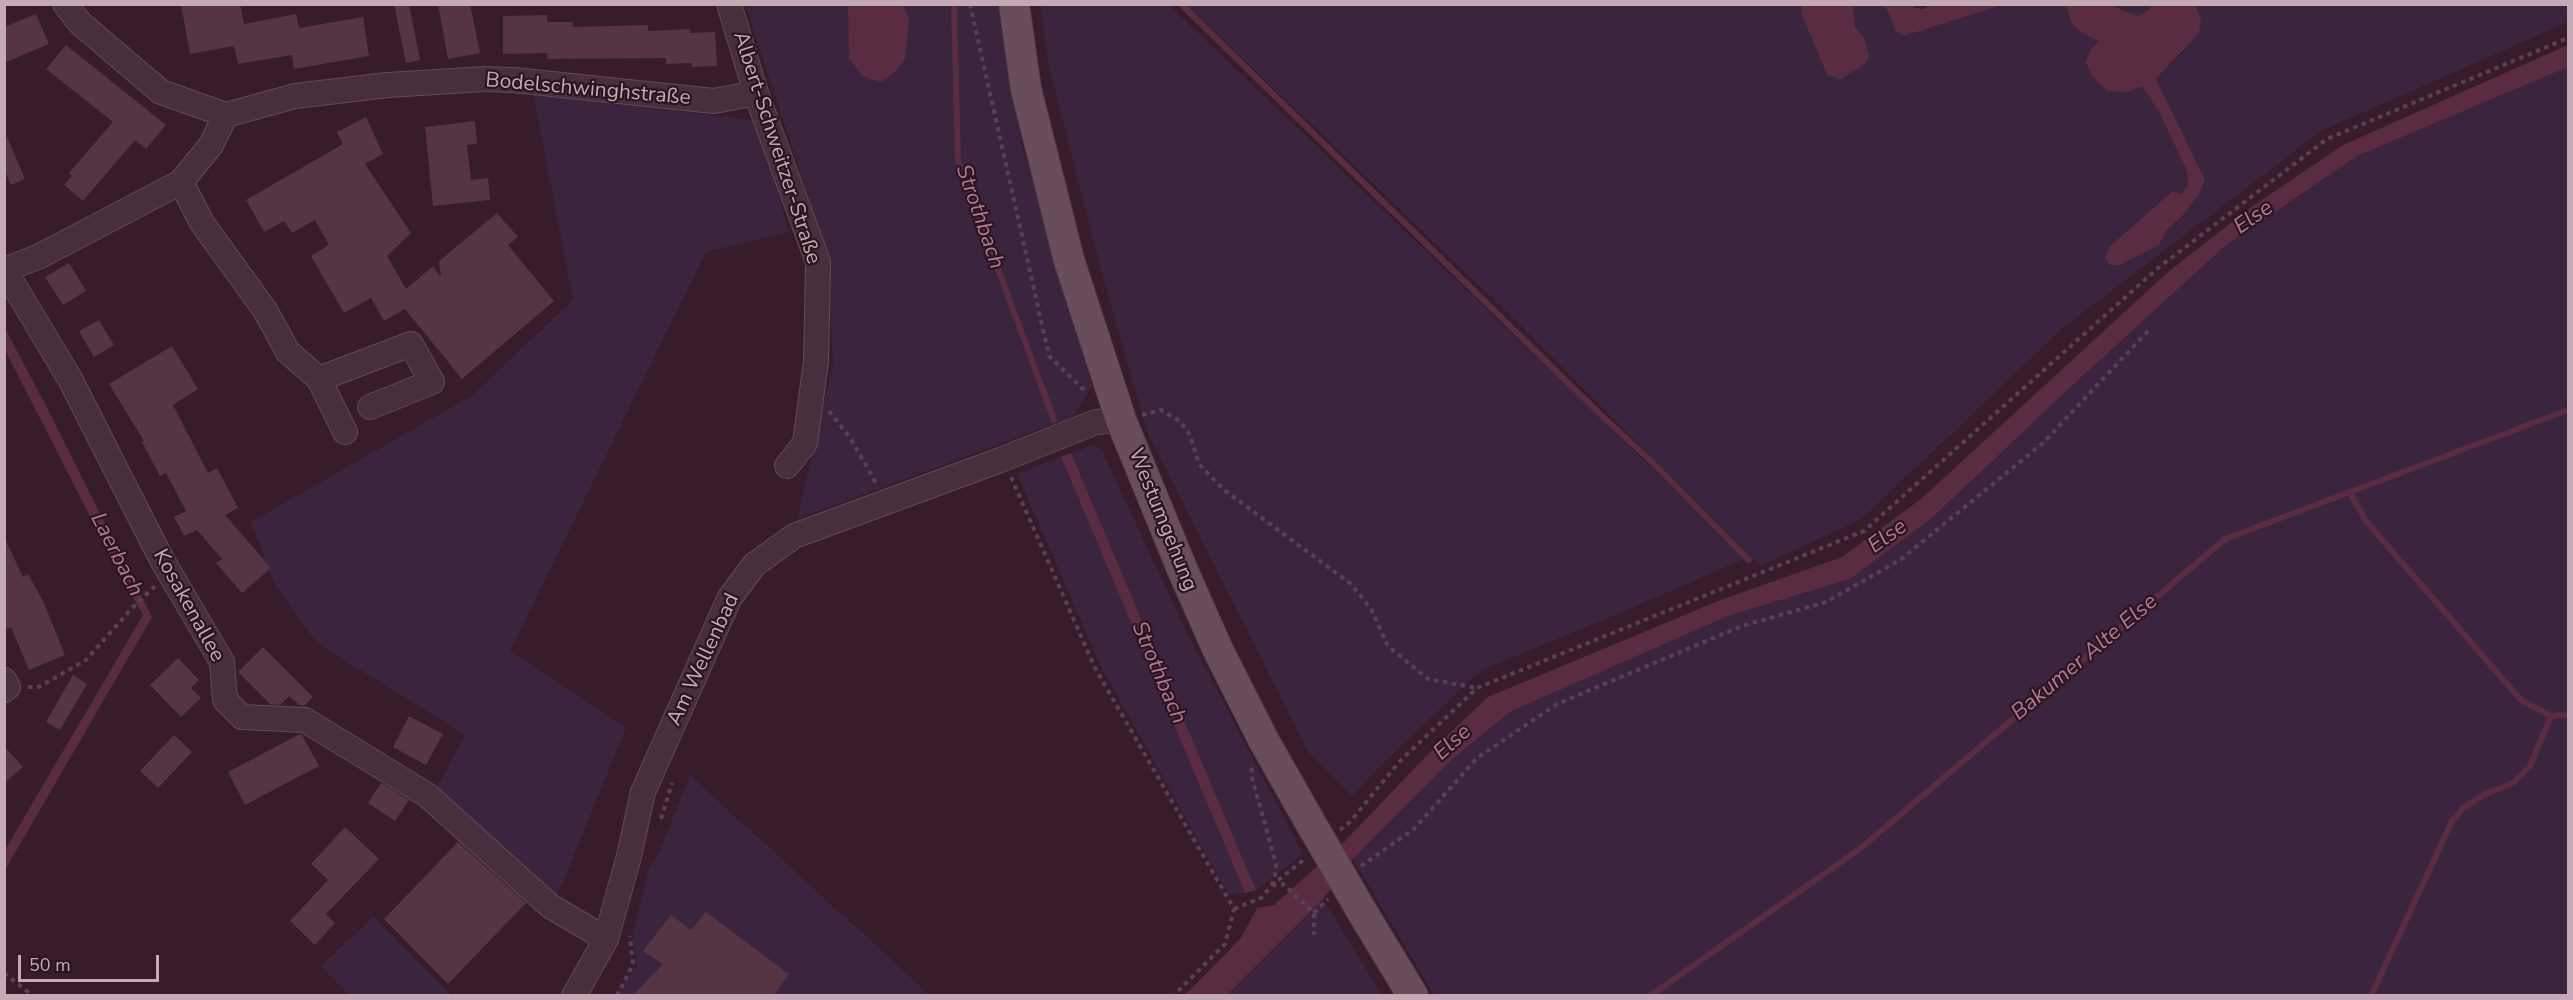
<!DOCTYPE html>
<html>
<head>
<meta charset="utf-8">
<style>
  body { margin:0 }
  #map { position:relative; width:2573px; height:1000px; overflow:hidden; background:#361d29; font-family:"Nunito Sans",sans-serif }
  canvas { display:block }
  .frame { position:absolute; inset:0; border:6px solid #c4aab5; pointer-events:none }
  .scale { position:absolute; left:18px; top:955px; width:141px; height:27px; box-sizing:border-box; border:3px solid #c4aab5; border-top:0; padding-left:8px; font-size:18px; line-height:21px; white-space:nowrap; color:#c4aab5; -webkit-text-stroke:4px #2b1620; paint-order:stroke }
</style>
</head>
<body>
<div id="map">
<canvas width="2573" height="1000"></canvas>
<div class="frame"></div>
<div class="scale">50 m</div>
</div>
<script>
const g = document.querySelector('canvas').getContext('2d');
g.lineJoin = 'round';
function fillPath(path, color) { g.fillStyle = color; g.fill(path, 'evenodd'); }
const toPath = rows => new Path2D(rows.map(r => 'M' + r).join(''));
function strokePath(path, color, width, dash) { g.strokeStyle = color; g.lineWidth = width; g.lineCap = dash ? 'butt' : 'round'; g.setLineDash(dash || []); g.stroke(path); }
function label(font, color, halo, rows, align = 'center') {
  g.font = font + ' "Nunito Sans",sans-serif'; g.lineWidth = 4.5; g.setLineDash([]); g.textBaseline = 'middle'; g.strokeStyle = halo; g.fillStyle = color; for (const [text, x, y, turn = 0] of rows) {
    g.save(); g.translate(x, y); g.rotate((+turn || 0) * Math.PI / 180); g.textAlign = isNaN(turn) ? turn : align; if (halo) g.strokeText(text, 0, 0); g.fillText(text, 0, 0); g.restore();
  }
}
const green = toPath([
  [2568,4,2568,22,2321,131,2064,327,1868,513,1851,524,1760,566,1519,324,1187,5,1802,5,1802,15,1827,75,1864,37,1855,28,1853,5,1883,5,1888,12,1895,30,1904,36,2002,5,2066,5,2072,24,2083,33,2097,38,2099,41,2092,48,2142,86,2159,112,2187,171,2188,186,2181,194,2159,245,2166,231,2184,214,2199,194,2205,180,2156,79,2184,51,2201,20,2195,5],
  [745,5,848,5,848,25,909,19,903,5,997,5,1022,146,1092,386,1073,417,797,519,833,364,827,253],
  [1040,5,1169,5,1746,558,1625,611,1482,670,1384,762,1352,796,1309,753,1148,434,1104,281,1049,67],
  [2110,5,2152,5,2149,10,2137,16],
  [2568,67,2568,995,1434,995,1353,859,1450,761,1511,712,1728,616,1850,579,1933,517,2076,382,2225,246,2357,156],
  [533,93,758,121,789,232,706,252,510,651,626,728,557,897,435,791,465,735,317,643,275,585,251,522,473,395,573,300],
  [1093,445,1102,451,1187,633,1303,854,1256,890,1071,453],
  [1061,457,1245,893,1229,895,1101,667,1017,474],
  [690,775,930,995,613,996,637,966,632,937,649,869,658,855],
  [1323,899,1382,995,1227,996],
  [373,916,451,995,349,995,321,967]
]);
const water = toPath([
  [848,5,903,5,909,19,905,59,897,70,881,82,863,76,849,59],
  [1802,5,1853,5,1855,28,1864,37,1869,57,1864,65,1841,79,1827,75,1802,15],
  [1883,5,1912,5,1915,8,1924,9,1929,5,2002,5,1904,36,1895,30,1888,12],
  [2066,5,2110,5,2137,16,2149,10,2152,5,2195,5,2201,20,2199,33,2156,79,2205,180,2199,194,2184,214,2166,231,2159,245,2120,265,2110,265,2105,258,2109,247,2173,191,2181,194,2188,186,2187,171,2159,112,2142,86,2129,92,2107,91,2091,75,2086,61,2092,48,2099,41,2083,33,2072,24],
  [2568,45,2568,67,2357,156,2225,246,2076,382,1933,517,1850,579,1728,616,1510,712,1450,761,1353,859,1323,899,1227,995,1184,996,1241,938,1257,908,1274,905,1342,844,1433,749,1488,697,1718,601,1842,557,1921,499,2168,272,2250,208,2343,145],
  [5,328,47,408,152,617,5,870,5,850,143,615,121,577,5,350],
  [1071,453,1256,890,1245,893,1061,457]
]);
const stream = toPath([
  [954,4,958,161,1054,420],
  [1181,4,1603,417,1650,460,1749,560],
  [2350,493,2366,521,2521,700,2551,716,2568,715],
  [1650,996,1861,848,2225,539,2568,410],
  [2371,996,2452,821,2463,808,2484,795,2513,783,2530,766,2551,716]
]);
const building = toPath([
  [181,4,240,4,244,24,296,14,299,28,363,17,369,56,294,69,292,55,238,64,234,46,190,54],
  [394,4,409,4,420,60,406,63],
  [438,4,470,4,480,53,448,59],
  [36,14,49,44,4,63,4,27],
  [547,15,547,22,573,22,573,27,648,25,648,31,690,29,690,33,715,32,717,66,692,67,691,63,666,64,666,58,547,59,547,53,503,54,503,16],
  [66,45,166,125,146,149,135,140,83,201,64,185,72,176,69,173,113,122,46,69],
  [366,117,383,154,365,164,411,233,387,256,406,289,433,266,441,277,439,261,497,213,518,237,508,245,554,301,462,379,405,309,384,321,371,298,344,313,311,256,329,245,315,220,292,233,284,221,264,232,246,200,343,144,337,132],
  [475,121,477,144,467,145,471,180,488,178,490,200,433,206,425,127],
  [4,130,25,179,11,185,4,169],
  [69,263,86,291,63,305,45,277],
  [99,320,114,345,94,357,79,331],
  [172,346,198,389,173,405,208,473,217,468,238,508,225,515,271,568,242,593,216,563,222,559,197,530,184,536,174,517,186,511,166,473,160,476,142,442,144,441,109,384],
  [4,537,23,577,28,574,44,603,65,655,29,670,11,627,4,630],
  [263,647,313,697,304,706,299,705,289,696,280,705,270,704,238,672],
  [178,658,199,680,191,688,201,698,181,717,150,685],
  [73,675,87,684,60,730,46,722],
  [409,716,443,734,426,765,393,747],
  [300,734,302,735,319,766,245,805,228,772],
  [174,735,192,752,158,788,140,771],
  [4,746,23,767,4,783],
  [381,783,409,800,395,821,368,803],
  [345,827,379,859,326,914,335,923,315,945,290,921,328,880,311,864],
  [458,842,526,903,448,984,384,919],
  [706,912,789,974,773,996,632,996,663,964,643,951,671,915,691,930]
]);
const path = toPath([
  [970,4,1049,356,1087,393],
  [829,411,851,439,877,485],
  [1142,415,1161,410,1180,421,1190,435,1199,464,1223,489,1351,584,1371,609,1388,646,1428,679,1477,688],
  [1011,477,1095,668,1234,909,1225,944,1173,996],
  [28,687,39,687,86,660,132,608,155,586],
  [1252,768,1251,774,1276,864,1275,877,1272,885],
  [661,819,672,783],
  [1340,830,1350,822,1399,762,1477,688,1864,531,2158,268,2327,139,2568,38],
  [1361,866,1414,829,1477,758,1557,704,1742,626,1826,602,1900,560,2043,443,2148,331],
  [1272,885,1283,884,1314,913,1314,935],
  [1234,909,1261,898,1272,885,1306,858],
  [1314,913,1328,899],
  [4,973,33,996],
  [617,996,633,964,630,936]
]);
const minor = toPath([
  [65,4,80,23,161,92,226,115,295,96,388,85,485,79,514,80,714,101,756,93],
  [729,4,756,93,818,262,816,362,805,443,787,466],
  [181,182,202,223,265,310,288,352,319,379,411,344,432,382,370,407],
  [4,269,70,379,162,560,222,662,225,700,242,717,305,720,427,795,550,906,606,939],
  [5,270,40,256,181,182,211,145,226,115],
  [319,379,345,432],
  [4,680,8,687,4,690],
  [574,996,606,939,629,856,643,792,729,599,754,565,794,536,1003,459,1096,422,1121,420]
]);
const major = toPath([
  [1014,4,1026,89,1069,260,1121,420,1183,571,1218,650,1264,741,1310,822],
  [1361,910,1413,996]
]);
const majorBridge = toPath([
  [1310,822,1361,910]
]);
const streetNames = [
  ["Bodelschwinghstraße",588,90,5],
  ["Albert-Schweitzer-Straße",776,148,72],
  ["Westumgehung",1162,520,68],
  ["Kosakenallee",188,606,61],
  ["Am Wellenbad",704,660,-65]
];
const waterNames = [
  ["Strothbach",979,217,71],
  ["Else",2254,218,-35],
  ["Else",1888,537,-36],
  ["Laerbach",116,555,63],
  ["Bakumer Alte Else",2085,658,-40],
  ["Strothbach",1158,673,67],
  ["Else",1453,743,-42]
];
fillPath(green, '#3b243e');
fillPath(water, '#5a2c42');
strokePath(stream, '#5a2c42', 6);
fillPath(building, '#553544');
strokePath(minor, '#624b55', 26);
strokePath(major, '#503a44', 32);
strokePath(path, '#594057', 4, [4.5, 4.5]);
strokePath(minor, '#47303b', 24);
strokePath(major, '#674e5a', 30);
strokePath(majorBridge, '#503a44', 32, []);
strokePath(majorBridge, '#674e5a', 30);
label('21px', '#c4aab5', '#2b1620', streetNames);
label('italic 22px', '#b47794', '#2b1620', waterNames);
</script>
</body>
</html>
